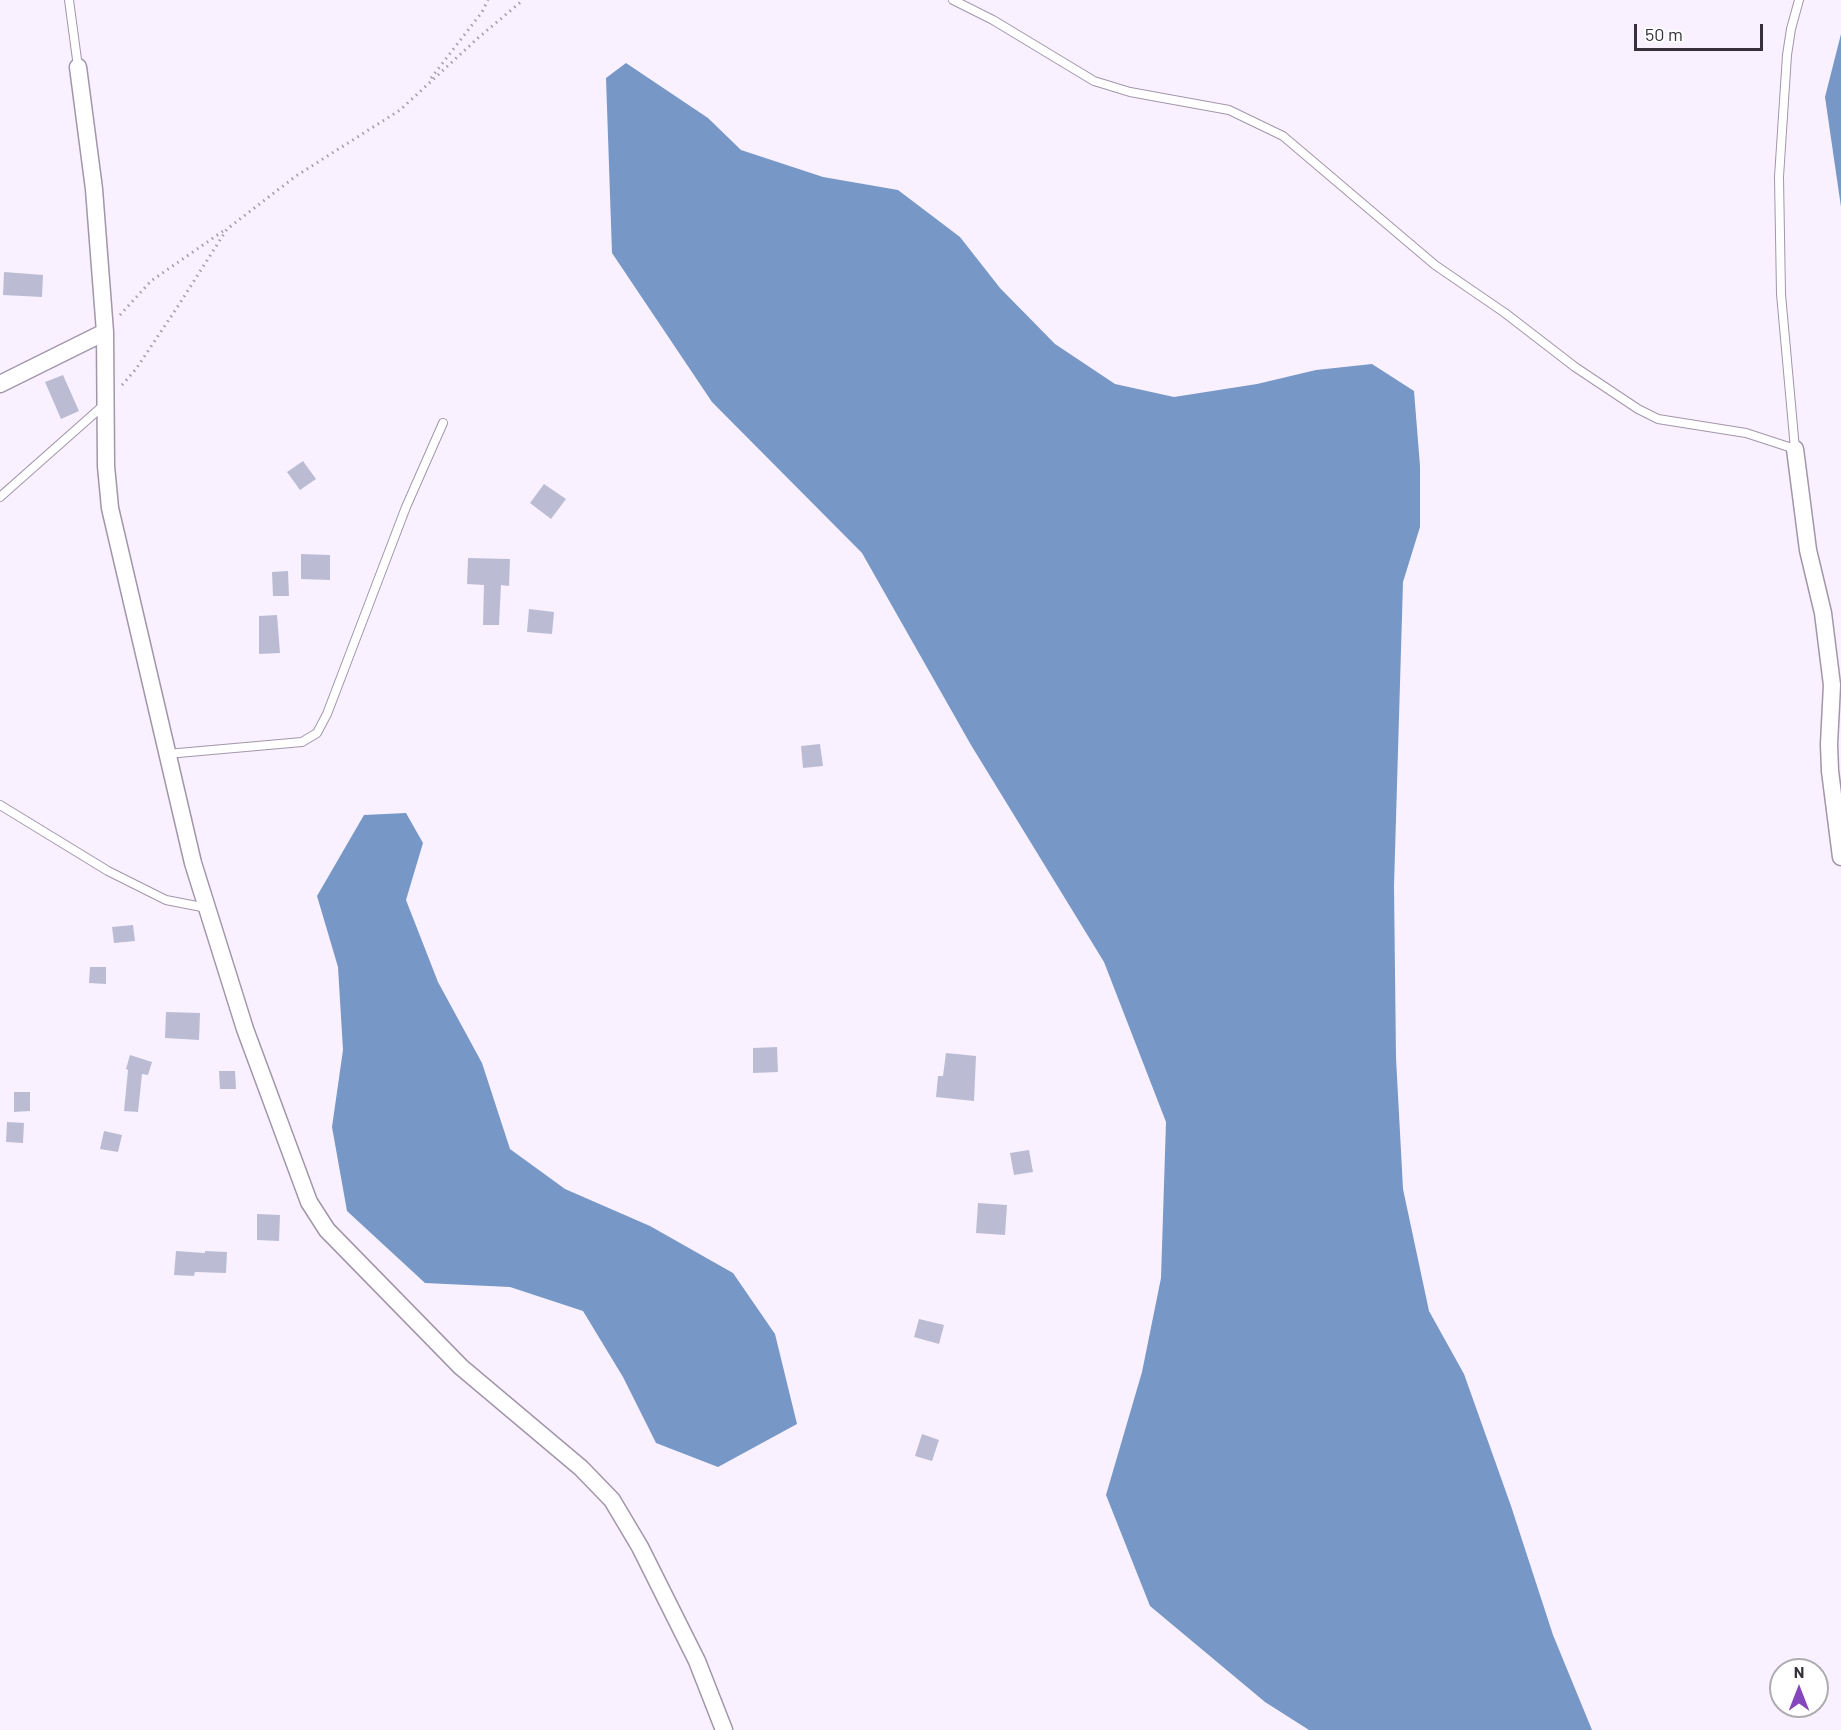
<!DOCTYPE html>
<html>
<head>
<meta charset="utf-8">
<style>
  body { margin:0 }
  #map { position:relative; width:1841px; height:1730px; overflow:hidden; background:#f9f1ff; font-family:Barlow,sans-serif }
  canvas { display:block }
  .north { position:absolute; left:1769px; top:1658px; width:60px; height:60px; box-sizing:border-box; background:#fff; border:2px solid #aeacb0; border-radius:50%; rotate:0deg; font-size:16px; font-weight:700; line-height:24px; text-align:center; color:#353039 }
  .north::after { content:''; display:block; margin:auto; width:21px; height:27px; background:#8747bc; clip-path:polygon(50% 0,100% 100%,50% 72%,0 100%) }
  .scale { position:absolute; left:1634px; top:24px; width:129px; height:27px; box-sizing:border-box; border:3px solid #353039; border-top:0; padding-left:8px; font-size:18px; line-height:21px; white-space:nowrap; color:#353039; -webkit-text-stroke:4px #fff; paint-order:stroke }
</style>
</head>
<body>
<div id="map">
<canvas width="1841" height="1730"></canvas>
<div class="north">N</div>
<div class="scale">50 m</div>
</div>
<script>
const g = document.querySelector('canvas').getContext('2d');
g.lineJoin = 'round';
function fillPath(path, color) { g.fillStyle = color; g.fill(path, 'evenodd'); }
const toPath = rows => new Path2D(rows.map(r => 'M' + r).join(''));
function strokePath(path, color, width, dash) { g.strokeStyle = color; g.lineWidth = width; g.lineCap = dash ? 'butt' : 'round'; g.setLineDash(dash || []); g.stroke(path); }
const water = toPath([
  [1841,34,1841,207,1825,97],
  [626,63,708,118,741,150,823,177,898,190,960,237,1000,288,1055,344,1115,384,1174,397,1257,384,1316,370,1372,364,1414,391,1420,466,1420,527,1403,582,1394,886,1396,1058,1403,1189,1429,1311,1464,1374,1511,1506,1553,1635,1592,1730,1309,1730,1265,1702,1150,1606,1106,1495,1142,1372,1161,1278,1166,1122,1104,962,971,745,862,553,712,402,612,253,606,78],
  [406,813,423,843,406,900,438,982,482,1063,510,1149,565,1189,650,1226,733,1273,775,1334,797,1424,718,1467,656,1443,623,1377,583,1311,510,1287,425,1283,347,1211,332,1127,343,1050,338,967,317,896,364,815]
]);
const building = toPath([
  [4,272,43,275,42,297,3,295],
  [63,375,79,411,61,419,45,382],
  [303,461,316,479,300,490,287,472],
  [544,484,566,499,551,519,530,503],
  [301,554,330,555,330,580,301,579],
  [468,558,510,559,509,586,501,585,499,625,483,625,484,585,467,584],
  [288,571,289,596,273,596,272,572],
  [529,609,554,612,552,634,527,632],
  [277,615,280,653,259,654,259,616],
  [820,744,823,766,803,768,801,746],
  [133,925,135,941,114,943,112,927],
  [90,967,106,967,106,984,89,983],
  [166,1012,200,1013,199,1040,165,1038],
  [777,1047,778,1072,753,1073,753,1048],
  [946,1053,976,1056,974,1101,936,1097,938,1076,943,1076],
  [130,1055,152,1062,148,1075,142,1074,138,1112,124,1111,128,1070,126,1069],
  [219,1071,235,1071,236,1089,220,1089],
  [14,1092,30,1092,30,1111,14,1112],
  [7,1122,24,1123,23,1143,6,1142],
  [104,1131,122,1135,118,1152,100,1149],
  [1029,1150,1033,1172,1014,1175,1010,1153],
  [978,1203,1007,1205,1005,1235,976,1233],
  [257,1214,280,1215,279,1241,257,1240],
  [176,1251,205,1253,205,1251,227,1252,226,1273,195,1272,194,1276,174,1275],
  [919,1319,944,1325,939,1344,914,1337],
  [922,1434,939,1440,932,1461,915,1456]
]);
const path = toPath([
  [431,78,482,12,488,0],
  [120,315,151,281,226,229],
  [122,385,136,369,180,303,227,229,296,176,400,110,478,38,523,0]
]);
const lane = toPath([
  [69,0,78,67],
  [953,0,993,20,1094,81,1130,92,1229,110,1283,136,1435,265,1505,313,1575,367,1638,409,1658,419,1746,433,1795,449,1781,294,1779,177,1787,55,1791,29,1799,0],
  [0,497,105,404],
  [167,754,302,742,317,733,327,714,406,507,443,423],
  [0,805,108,871,166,900,207,908]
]);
const street = toPath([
  [78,67,94,189,105,332,106,466,110,508,193,863,245,1029,309,1202,327,1230,461,1367,581,1468,612,1500,640,1547,697,1661,724,1730],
  [0,384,105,332],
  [1795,449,1808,550,1823,613,1832,685,1829,744,1830,771,1841,857]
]);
fillPath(water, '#7797c7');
fillPath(building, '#bbbcd4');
strokePath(lane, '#a296ab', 10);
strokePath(street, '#a296ab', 19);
strokePath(path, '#a39da9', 3, [1.5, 4.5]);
strokePath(lane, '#fff', 8);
strokePath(street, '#fff', 16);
</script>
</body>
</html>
